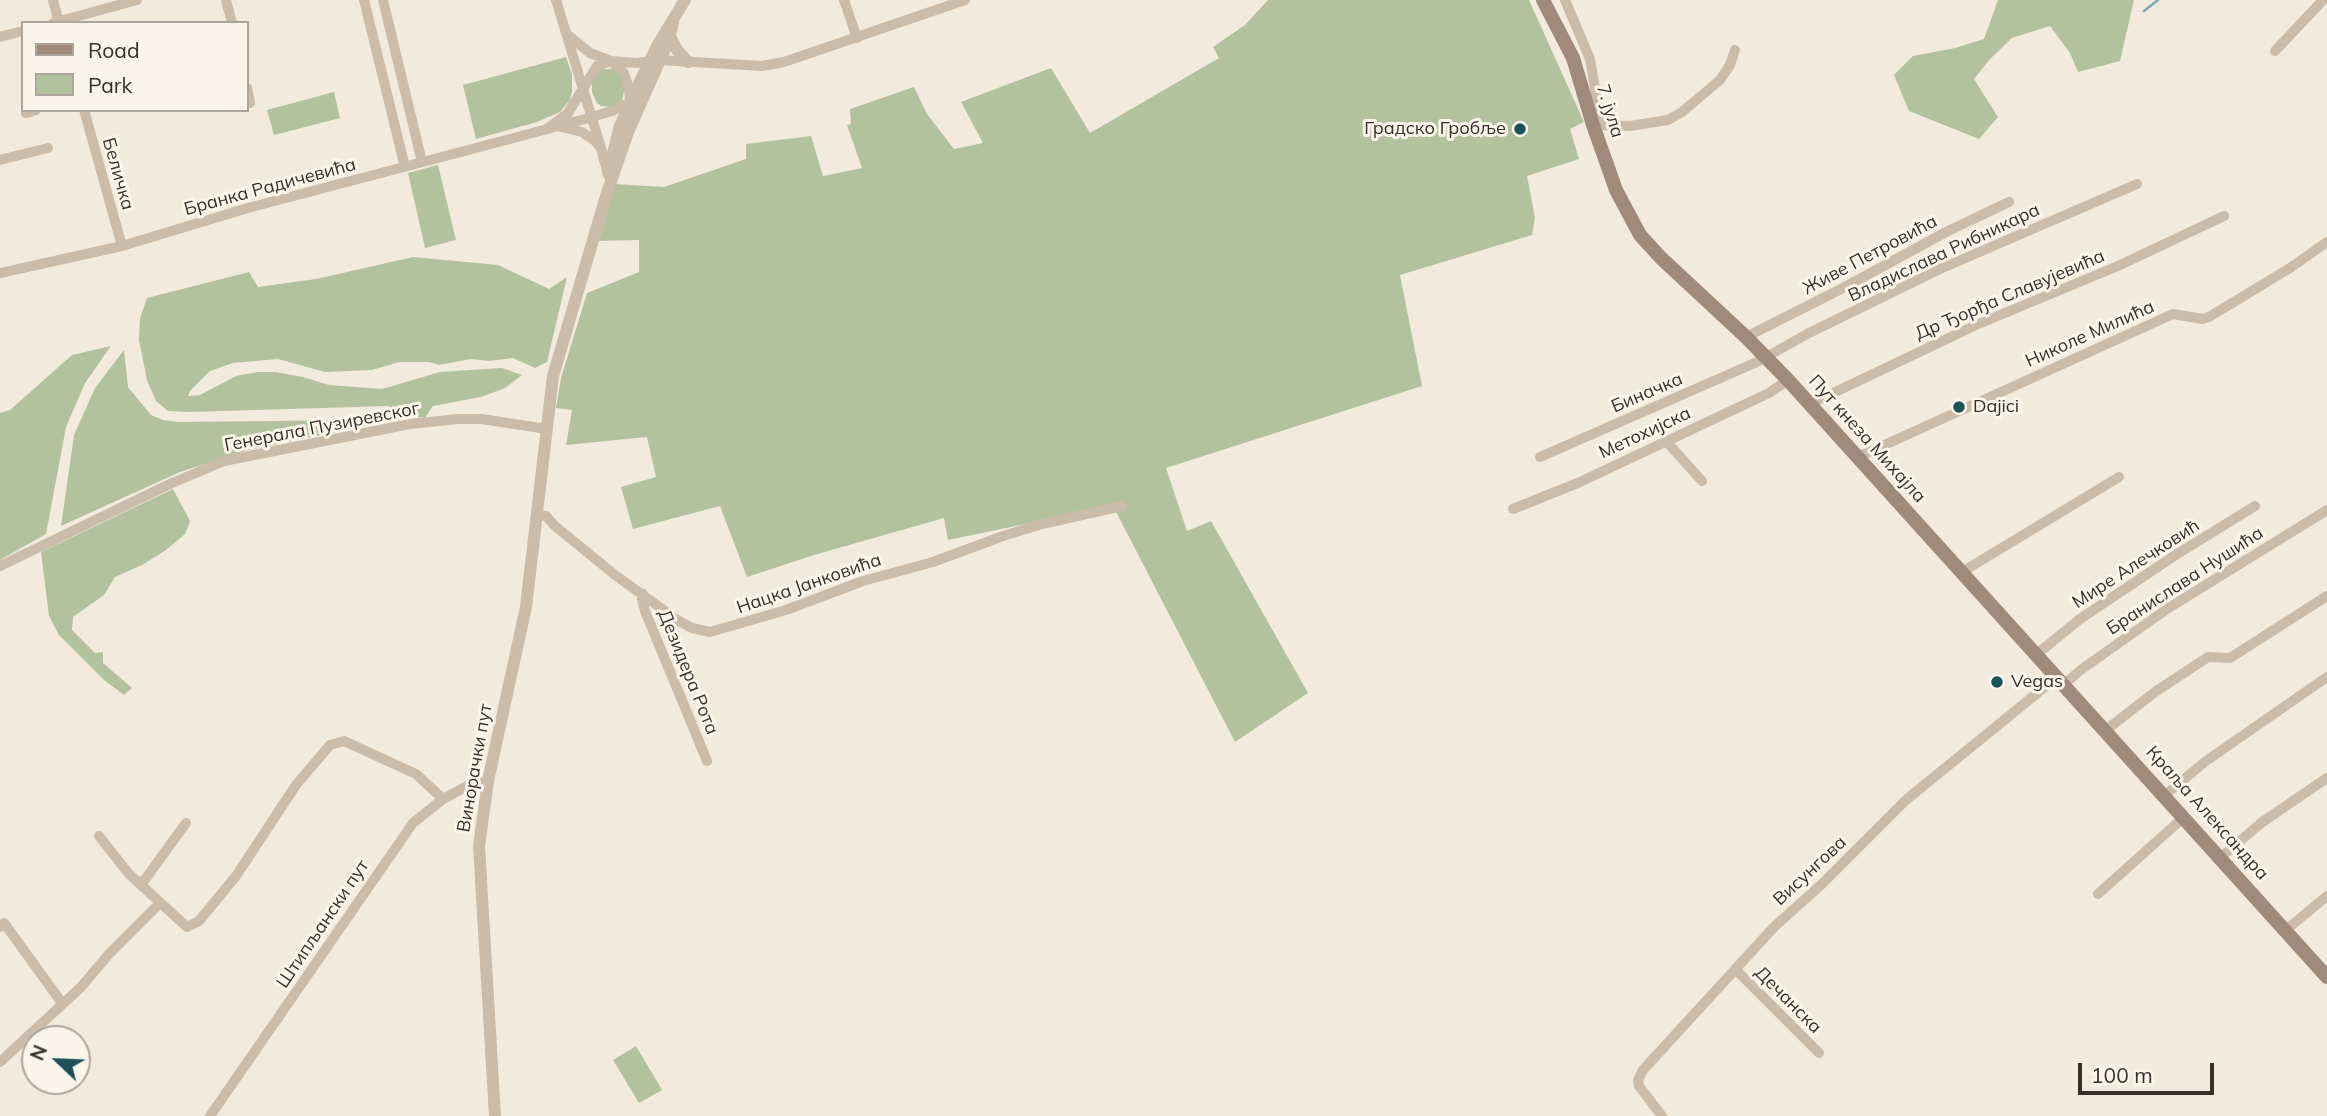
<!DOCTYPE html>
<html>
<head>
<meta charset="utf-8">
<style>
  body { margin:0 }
  #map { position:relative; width:2327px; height:1116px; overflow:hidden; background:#f3eade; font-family:Mulish,sans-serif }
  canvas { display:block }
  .legend { position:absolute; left:21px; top:21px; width:228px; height:91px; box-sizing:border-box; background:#faf4ea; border:2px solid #aca59d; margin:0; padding:9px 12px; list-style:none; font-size:21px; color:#382f29 }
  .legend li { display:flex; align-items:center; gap:14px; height:35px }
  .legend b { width:35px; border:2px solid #aca59d }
  .north { position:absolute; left:21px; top:1025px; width:70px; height:70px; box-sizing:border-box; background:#faf4ea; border:2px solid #aca59d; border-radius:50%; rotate:293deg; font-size:19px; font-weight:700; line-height:28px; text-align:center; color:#382f29 }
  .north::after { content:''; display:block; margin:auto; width:24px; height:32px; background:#1e525a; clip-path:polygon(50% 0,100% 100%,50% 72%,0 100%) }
  .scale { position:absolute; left:2078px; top:1063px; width:136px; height:32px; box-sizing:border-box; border:4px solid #382f29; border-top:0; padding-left:9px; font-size:21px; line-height:24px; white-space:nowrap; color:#382f29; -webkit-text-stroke:5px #faf4ea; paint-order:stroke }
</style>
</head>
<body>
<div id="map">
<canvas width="2327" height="1116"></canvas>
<ul class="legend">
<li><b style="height:9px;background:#9f8a7b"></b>Road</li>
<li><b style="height:19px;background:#b3c29e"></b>Park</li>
</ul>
<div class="north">N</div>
<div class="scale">100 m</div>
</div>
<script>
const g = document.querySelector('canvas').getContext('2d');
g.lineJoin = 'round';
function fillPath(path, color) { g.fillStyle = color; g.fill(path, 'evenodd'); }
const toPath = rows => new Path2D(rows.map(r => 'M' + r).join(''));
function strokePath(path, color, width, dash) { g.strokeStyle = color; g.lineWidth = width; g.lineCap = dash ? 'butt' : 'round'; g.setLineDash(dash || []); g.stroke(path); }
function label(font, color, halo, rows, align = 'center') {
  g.font = font + ' Mulish,sans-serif'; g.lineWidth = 6; g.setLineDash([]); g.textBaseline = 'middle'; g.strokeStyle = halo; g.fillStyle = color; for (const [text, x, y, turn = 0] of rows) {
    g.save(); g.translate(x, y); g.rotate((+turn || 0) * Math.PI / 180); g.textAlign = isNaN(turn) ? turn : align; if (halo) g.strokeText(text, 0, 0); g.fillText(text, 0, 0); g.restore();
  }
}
const green = toPath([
  [1268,0,1529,0,1584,122,1570,129,1579,159,1527,176,1535,218,1532,235,1400,275,1422,386,1166,468,1187,531,1211,521,1308,693,1235,742,1113,506,948,540,944,518,814,555,747,577,720,506,633,529,621,487,656,477,647,437,566,445,572,410,556,408,561,378,587,293,639,272,639,240,599,241,615,184,664,187,746,159,746,144,811,136,823,176,862,168,847,125,851,124,850,109,914,87,927,114,954,149,983,143,961,102,1051,68,1090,133,1219,58,1213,47,1245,25],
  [1998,0,2134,0,2120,61,2078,72,2070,53,2050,26,2012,38,1990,59,1974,79,1998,117,1979,139,1909,111,1894,75,1913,56,1955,48,1984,39],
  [566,57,572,74,572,91,570,100,560,112,537,122,476,139,463,85],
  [601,69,613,69,618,72,625,86,622,101,612,107,601,106,597,103,592,92,592,81],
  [334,92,340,118,274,135,267,110],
  [438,165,456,240,425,248,408,173],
  [413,257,498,265,549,289,567,277,547,362,535,368,513,358,490,361,471,359,439,365,429,362,399,362,372,370,325,372,278,359,233,363,210,371,190,391,188,396,200,395,236,376,258,372,276,372,303,377,329,385,382,389,440,372,502,368,522,375,505,388,481,397,433,406,425,418,408,416,388,406,190,412,168,411,156,401,147,380,139,340,140,318,147,298,249,272,258,287,316,279],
  [111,346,85,383,66,427,46,534,0,560,0,413,10,410,72,355],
  [124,350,128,387,151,415,163,420,179,422,360,420,376,424,248,450,180,472,61,526,74,435,95,388],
  [173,489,190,521,185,534,166,550,142,565,115,577,104,595,73,617,72,630,95,653,103,652,103,663,132,688,124,695,104,680,59,635,49,616,41,552],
  [636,1046,662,1090,639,1103,613,1060]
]);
const stream = toPath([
  [2144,11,2158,0]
]);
const minor = toPath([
  [53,0,59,23],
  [226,0,232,23],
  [364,0,405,167],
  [383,0,422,162],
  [556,0,601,148],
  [844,0,857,38],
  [1565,0,1590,59,1601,124],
  [53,23,137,0],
  [569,36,590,53,611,61,637,63,660,60,762,66,784,62,965,0],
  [0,37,23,31],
  [2275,51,2323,0],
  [247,88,250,103],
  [84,110,122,246],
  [26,113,36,110],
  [1593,125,1630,126,1668,120,1682,112,1720,80,1730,65,1735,50],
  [561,127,582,132,595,141,601,148,608,175],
  [0,160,48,148],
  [0,273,122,246,248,208,510,139,592,117,612,111,630,102,629,89,624,73,611,61,597,66,568,113,547,129],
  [1746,337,1843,288,1948,231,2009,202],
  [1810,404,1976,325,2118,266,2224,216],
  [1666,441,1702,481],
  [1540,457,1757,362,1809,333,1940,269,2137,184],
  [1858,457,2173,314,2203,319,2209,317,2290,268,2327,242],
  [1513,509,1580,482,1769,393,1788,380],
  [536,515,546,516,555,526,615,575,679,621,692,628,710,632,786,610,863,581,933,562,1003,536,1042,524,1122,506],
  [0,566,170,484,224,461,410,424,458,419,482,419,547,429],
  [1962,572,2119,477],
  [643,594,642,599,645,611,707,761],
  [2037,654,2080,619,2174,556,2255,506],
  [2064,684,2082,669,2167,609,2327,510],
  [2106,730,2155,692,2208,657,2230,658,2327,596],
  [2165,795,2206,761,2327,677],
  [99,836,129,874,187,927,199,921,236,876,296,785,330,745,344,741,416,774,443,799],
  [2221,857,2261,823,2327,778],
  [141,885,186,823],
  [2098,894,2184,817],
  [0,927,4,923,62,1003],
  [2286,930,2327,896],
  [1735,969,1819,1053],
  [0,1062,81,987,109,954,159,904],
  [210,1116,413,823,443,799,473,783,488,781],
  [1662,1116,1639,1086,1638,1080,1643,1070,1774,927,1822,884,1906,800,2057,677]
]);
const tertiary = toPath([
  [670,36,677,50,688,62],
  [611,161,620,126,630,102,657,46,685,0],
  [495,1116,479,846,488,781,526,607,553,376,606,196,628,132,668,42,673,23]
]);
const secondary = toPath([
  [1543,0,1573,58,1593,125,1616,190,1640,235,1661,258,1746,337,1788,380,2327,977]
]);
const markers = [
  [1520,129,7,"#1e525a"],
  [1959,407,7,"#1e525a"],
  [1997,682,7,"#1e525a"]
];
const streetNames = [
  ["7. јула",1610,111,73],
  ["Беличка",118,174,74],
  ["Бранка Радичевића",270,187,-15],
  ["Владислава Рибникара",1944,253,-25],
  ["Живе Петровића",1870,255,-28],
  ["Др Ђорђа Славујевића",2010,295,-23],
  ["Николе Милића",2090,334,-24],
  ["Биначка",1647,393,-23],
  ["Генерала Пузиревског",322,427,-11],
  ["Метохијска",1645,433,-25],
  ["Пут кнеза Михајла",1867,439,48],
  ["Мире Алечковић",2136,564,-33],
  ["Бранислава Нушића",2185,581,-33],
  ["Нацка Јанковића",809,584,-19],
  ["Дезидера Рота",688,672,68],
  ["Винорачки пут",475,768,-80],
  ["Краља Александра",2207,813,48],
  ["Висунгова",1810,871,-43],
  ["Штипљански пут",323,924,-56],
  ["Дечанска",1788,1000,45]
];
const poiNames = [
  ["Градско Гробље",1506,129,"right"],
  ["Dajici",1973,407],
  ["Vegas",2011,682]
];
fillPath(green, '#b3c29e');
strokePath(stream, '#7daab0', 2.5);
strokePath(minor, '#cbbba9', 10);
strokePath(tertiary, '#cbbba9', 12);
strokePath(secondary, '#9f8a7b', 14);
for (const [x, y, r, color] of markers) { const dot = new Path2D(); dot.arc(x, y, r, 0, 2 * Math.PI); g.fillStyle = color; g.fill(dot); strokePath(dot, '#faf4ea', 2.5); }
label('18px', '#382f29', '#faf4ea', streetNames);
label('18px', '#382f29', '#faf4ea', poiNames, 'left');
</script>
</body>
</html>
